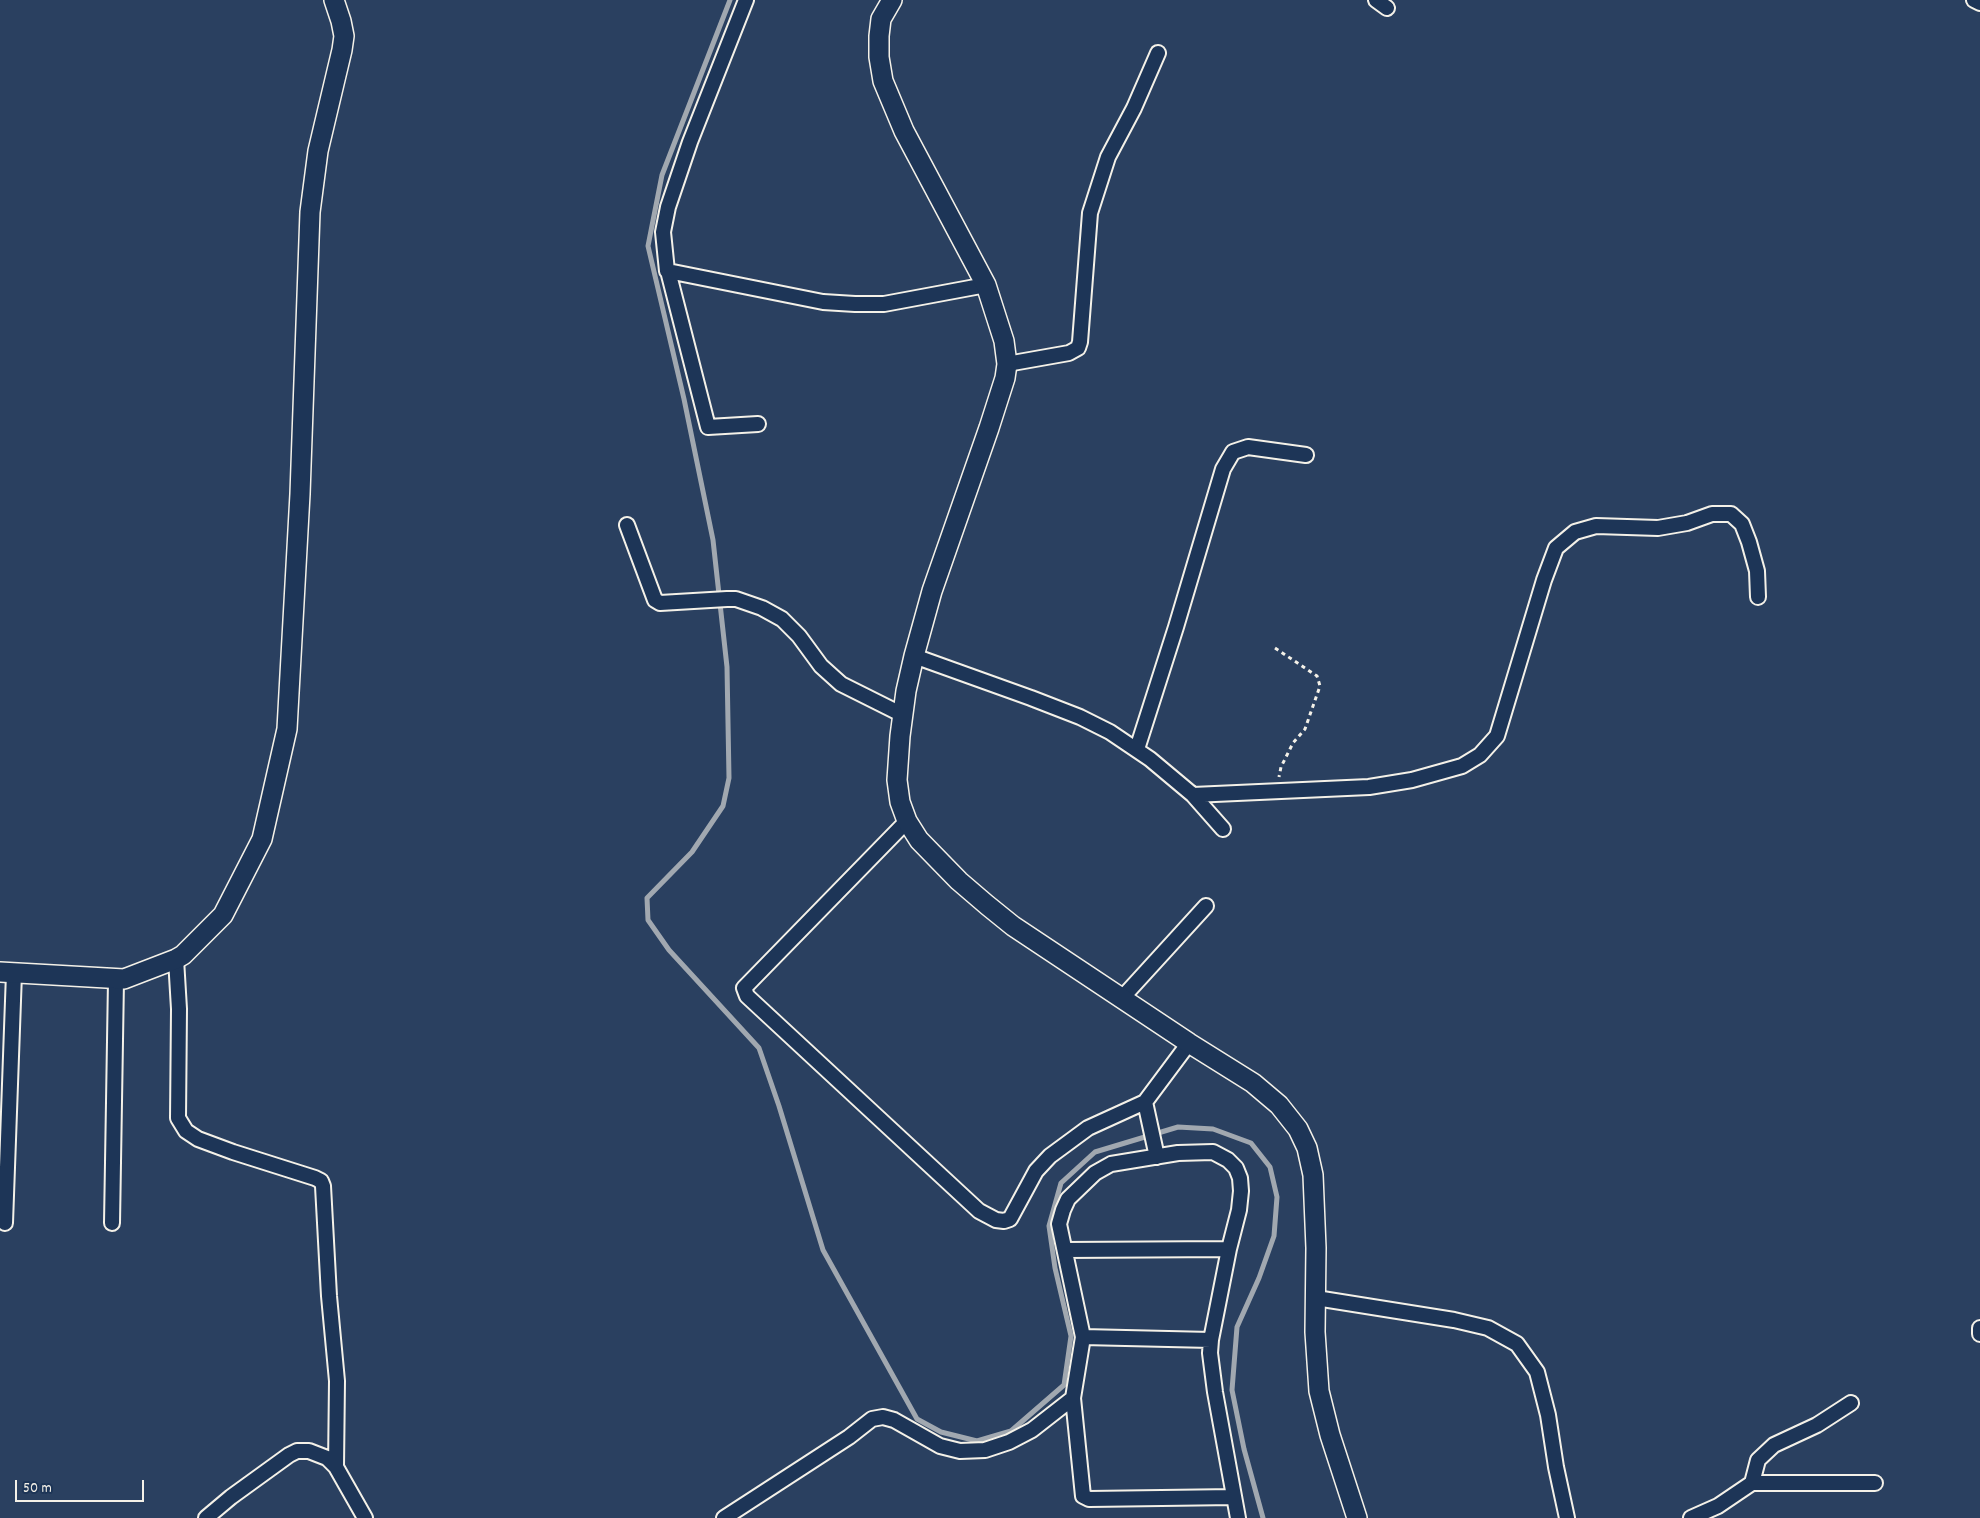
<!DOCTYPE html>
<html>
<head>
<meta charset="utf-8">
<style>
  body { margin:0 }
  #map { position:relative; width:1980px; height:1518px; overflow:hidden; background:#2a4060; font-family:Dekko,sans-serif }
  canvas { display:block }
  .scale { position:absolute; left:15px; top:1480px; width:129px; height:22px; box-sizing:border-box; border:2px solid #f4f1e8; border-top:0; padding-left:6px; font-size:15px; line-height:18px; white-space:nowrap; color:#f4f1e8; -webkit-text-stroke:4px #1d3557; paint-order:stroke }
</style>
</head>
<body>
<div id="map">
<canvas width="1980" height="1518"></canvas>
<div class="scale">50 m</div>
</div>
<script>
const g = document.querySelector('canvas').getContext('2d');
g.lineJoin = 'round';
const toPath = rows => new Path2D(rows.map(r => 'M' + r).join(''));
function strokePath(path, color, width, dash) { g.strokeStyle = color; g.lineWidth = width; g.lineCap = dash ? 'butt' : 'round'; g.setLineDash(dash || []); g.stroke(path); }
const stream = toPath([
  [730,0,662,175,648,246,684,399,713,540,727,667,729,778,723,806,692,852,647,898,648,920,669,950,759,1048,779,1106,823,1250,917,1419,941,1432,977,1441,1011,1431,1064,1385,1071,1336,1055,1268,1049,1226,1061,1183,1095,1152,1178,1127,1213,1129,1251,1143,1270,1167,1277,1197,1274,1236,1259,1278,1237,1327,1232,1390,1244,1449,1263,1518]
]);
const path = toPath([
  [1275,648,1317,676,1320,686,1305,729,1293,743,1281,767,1279,777]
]);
const street = toPath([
  [746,0,690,142,668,207,663,232,667,271,668,271,708,427,758,424],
  [1376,0,1387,8],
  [1974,0,1980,3],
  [668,271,823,302,855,304,884,304,986,285],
  [1007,364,1069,353,1078,348,1080,342,1090,213,1108,157,1134,108,1158,53],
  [627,525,655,600,660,603,727,599,736,599,762,608,782,619,799,636,821,666,841,684,903,715],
  [914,656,1031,698,1080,717,1110,732,1150,759,1193,795,1223,829],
  [1137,749,1176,627,1223,469,1233,452,1248,447,1306,455],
  [1193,795,1369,787,1412,780,1462,766,1480,755,1497,736,1544,580,1556,548,1575,532,1596,526,1658,528,1687,523,1712,514,1731,514,1742,524,1749,542,1757,571,1758,597],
  [907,821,744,988,747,996,979,1211,996,1220,1004,1221,1010,1219,1036,1171,1050,1156,1088,1128,1145,1102,1189,1043],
  [176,959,179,1009,178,1118,186,1131,198,1139,233,1152,315,1178,321,1181,323,1186,329,1296,337,1381,336,1467],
  [1122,998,1206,906],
  [1145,1102,1157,1157],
  [5,1223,14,973],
  [112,1223,116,980],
  [1065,1250,1229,1249],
  [1316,1298,1454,1320,1488,1328,1517,1344,1537,1372,1548,1415,1556,1467,1567,1518],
  [1980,1328,1980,1334],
  [1083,1337,1211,1340],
  [1752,1483,1875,1483],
  [1234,1497,1089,1499,1083,1496,1073,1398,1083,1337,1059,1224,1063,1210,1068,1199,1095,1173,1111,1164,1178,1153,1213,1152,1228,1160,1236,1168,1240,1178,1241,1191,1239,1210,1229,1249,1211,1340,1210,1353,1215,1392,1238,1518],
  [206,1518,231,1497,289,1455,297,1451,309,1451,327,1458,336,1467,365,1518],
  [724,1518,849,1437,872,1419,883,1417,894,1420,940,1446,960,1451,985,1450,1009,1442,1032,1430,1073,1398],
  [1691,1518,1718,1506,1752,1483,1758,1460,1774,1445,1817,1425,1851,1403]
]);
const secondary = toPath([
  [892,0,881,19,879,36,879,57,883,81,904,131,986,285,1004,341,1007,364,1005,378,989,428,932,591,914,656,906,691,900,736,897,780,900,802,907,821,919,840,959,881,987,905,1013,926,1189,1043,1253,1083,1279,1105,1298,1129,1307,1148,1313,1175,1316,1248,1315,1332,1319,1391,1330,1435,1357,1518],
  [0,972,124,979,176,959,183,955,223,915,262,839,287,729,300,494,310,212,318,151,342,50,344,36,341,21,334,0]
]);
strokePath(stream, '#a1a8b0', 5);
strokePath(street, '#f4f1e8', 18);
strokePath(secondary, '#f4f1e8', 22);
strokePath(path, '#f4f1e8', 3, [4, 4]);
strokePath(street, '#1d3557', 14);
strokePath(secondary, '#1d3557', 19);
</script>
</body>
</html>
